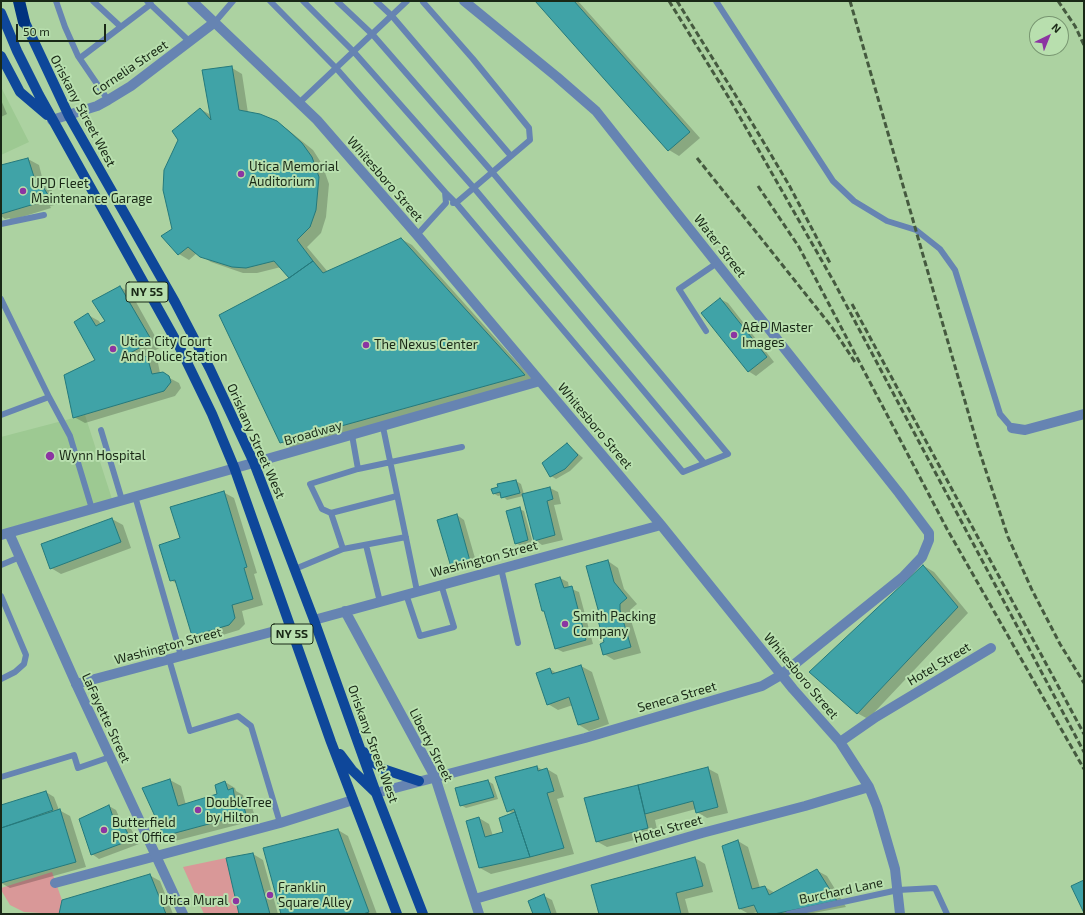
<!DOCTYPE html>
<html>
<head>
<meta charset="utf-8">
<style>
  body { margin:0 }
  #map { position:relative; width:1085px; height:915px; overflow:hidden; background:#acd2a1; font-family:"Exo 2",sans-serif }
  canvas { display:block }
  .frame { position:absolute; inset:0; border:2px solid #192816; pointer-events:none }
  .north { position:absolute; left:1029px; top:16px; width:40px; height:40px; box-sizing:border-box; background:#b8dfae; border:1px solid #789671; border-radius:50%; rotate:43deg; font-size:11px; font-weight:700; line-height:16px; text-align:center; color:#192816 }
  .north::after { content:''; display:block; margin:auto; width:14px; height:18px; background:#8c35a2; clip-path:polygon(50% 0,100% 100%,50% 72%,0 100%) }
  .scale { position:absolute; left:16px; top:24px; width:90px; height:18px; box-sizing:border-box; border:2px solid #192816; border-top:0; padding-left:5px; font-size:12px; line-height:14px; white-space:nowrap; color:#192816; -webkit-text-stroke:3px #b8dfae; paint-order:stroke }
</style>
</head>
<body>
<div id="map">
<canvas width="1085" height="915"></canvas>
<div class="frame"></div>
<div class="north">N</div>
<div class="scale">50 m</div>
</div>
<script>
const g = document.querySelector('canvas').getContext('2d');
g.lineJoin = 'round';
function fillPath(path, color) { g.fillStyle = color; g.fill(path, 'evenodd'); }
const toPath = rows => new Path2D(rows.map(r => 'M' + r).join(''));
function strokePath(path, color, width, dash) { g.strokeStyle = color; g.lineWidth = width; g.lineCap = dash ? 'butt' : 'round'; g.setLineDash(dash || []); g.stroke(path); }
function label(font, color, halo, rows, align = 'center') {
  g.font = font + ' "Exo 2",sans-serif'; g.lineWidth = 4; g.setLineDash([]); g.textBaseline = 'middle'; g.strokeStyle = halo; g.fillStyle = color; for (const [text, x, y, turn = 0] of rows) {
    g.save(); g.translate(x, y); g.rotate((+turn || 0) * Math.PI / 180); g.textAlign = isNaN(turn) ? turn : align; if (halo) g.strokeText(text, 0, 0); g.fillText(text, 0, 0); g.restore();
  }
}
const built = toPath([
  [1,87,29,142,1,155],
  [85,415,112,499,1,530,1,437]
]);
const green = toPath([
  [226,858,239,914,204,914,183,867],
  [52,872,62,900,59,914,24,912,10,905,1,890,1,888]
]);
const shadow = toPath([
  [537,1,578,1,700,138,679,156,669,150],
  [232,68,242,74,248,113,276,122,287,129,313,150,322,164,329,184,326,217,321,233,307,247,328,272,401,239,412,245,534,381,291,448,281,442,291,278,281,267,257,273,243,273,211,262,197,253,189,260,179,254,173,229,200,109,211,115],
  [1,100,7,114,1,117],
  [28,159,39,165,44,185,51,189,59,204,50,206,51,208,12,220,9,218,5,219,1,216,1,167],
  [120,287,131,293,161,347,142,358,147,357,158,363,160,373,179,383,181,388,175,396,85,423,74,417,96,361,88,315,99,321,101,325,107,322],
  [720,299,728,303,774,362,756,376,748,371],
  [567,444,583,458,570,471,556,479,551,476],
  [516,481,521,484,524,494,550,488,558,492,561,504,554,505,563,540,542,545,535,540,523,496,507,500,502,495,498,496,493,493,499,488,498,485],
  [223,492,234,498,257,573,254,574,263,605,242,611,245,624,239,630,203,641,193,635,177,584,171,580,181,539],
  [519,509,524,511,533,543,521,546,516,543],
  [457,515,464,520,477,565,460,570,452,566],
  [112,519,123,525,131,548,61,574,51,568],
  [608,561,618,568,624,589,637,604,630,610,630,617,641,653,614,660,604,654,605,642,600,615],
  [924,566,934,572,968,613,868,719,857,713],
  [560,578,568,582,569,588,579,592,593,644,563,652,555,648,546,612,543,611],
  [581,666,592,672,609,724,589,731,579,725,573,705,558,710,548,704,550,669,558,674],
  [537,767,543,770,547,769,557,775,564,797,557,799,574,854,491,874,480,868,467,822,479,818,489,824,493,836,504,832,514,814,508,811],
  [707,768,718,774,728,813,707,818,697,812,696,809,655,820,658,834,607,847,596,841,586,799],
  [170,780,181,786,186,805,219,795,225,782,235,788,236,791,243,795,244,800,251,804,256,820,175,841,165,835,143,789],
  [488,781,493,784,498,799,466,808,461,805],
  [46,792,54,797,59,810,70,816,86,867,10,888,1,883,1,806],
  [109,806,116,810,120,819,128,823,139,844,99,859,92,854],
  [338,830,348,836,377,914,282,914],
  [738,841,748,847,760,888,765,887,775,893,816,870,827,876,846,907,808,914,759,914,758,912,749,914,740,909],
  [253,854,263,860,278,914,240,914],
  [695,858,705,864,713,892,685,899,689,914,600,914],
  [149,875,160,881,173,914,60,914],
  [544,896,552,900,557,914,534,914]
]);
const building = toPath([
  [535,1,574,1,690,132,668,151,535,1],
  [232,66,239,110,260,114,277,121,291,133,302,143,312,157,319,177,316,210,310,227,297,240,313,261,289,278,274,261,246,268,232,267,200,257,188,247,178,255,161,236,172,229,163,190,164,170,178,140,172,131,200,108,211,120,202,70,232,66],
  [28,158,36,183,40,182,50,198,40,200,41,202,1,214,1,165,28,158],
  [401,238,525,375,280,443,219,315,289,278,313,261,323,273,401,238],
  [120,286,152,341,121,358,123,363,147,356,152,374,163,372,169,376,171,382,164,391,73,418,64,375,95,360,74,322,88,313,96,326,105,321,92,301,120,286],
  [720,298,767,357,748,372,701,313,720,298],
  [567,443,578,455,565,469,550,477,542,463,567,443],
  [516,480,520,493,501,498,500,492,493,494,491,489,498,487,497,484,516,480],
  [550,487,553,499,547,501,555,535,534,541,522,494,550,487],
  [224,491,247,567,244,568,253,599,232,605,235,618,229,625,192,636,175,580,170,581,159,545,180,538,170,507,224,491],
  [520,507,528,540,515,544,506,511,520,507],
  [457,514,470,561,451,567,437,520,457,514],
  [112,518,121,542,50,569,41,544,112,518],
  [608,560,614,582,627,598,620,604,620,610,631,647,603,655,600,644,604,642,596,613,599,613,586,566,608,560],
  [923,565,958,607,857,714,809,672,923,565],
  [560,577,564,588,572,586,586,640,555,649,544,611,542,611,535,584,560,577],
  [581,665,599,719,578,725,569,697,547,705,536,673,550,668,552,674,581,665],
  [537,766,538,771,547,768,554,791,547,793,564,848,530,857,514,809,507,812,495,777,537,766],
  [708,767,718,807,696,813,693,801,645,814,638,785,708,767],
  [170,779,178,806,217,794,215,785,225,781,228,790,233,788,235,800,241,797,246,814,164,836,142,788,170,779],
  [488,780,494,797,460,806,455,788,488,780],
  [638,785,648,828,596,842,584,798,638,785],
  [46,791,53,810,1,828,1,805,46,791],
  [109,805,114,820,120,818,131,840,91,855,79,819,109,805],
  [60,809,76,862,1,883,1,828,60,809],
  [515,812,530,857,479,868,466,821,479,817,485,837,503,832,499,818,515,812],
  [338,829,369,912,363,914,281,914,263,848,338,829],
  [738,840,752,889,765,886,769,895,817,869,837,901,774,914,758,914,754,905,739,909,722,846,738,840],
  [253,853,270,914,239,914,226,858,253,853],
  [695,857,703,886,676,893,681,914,599,914,591,885,695,857],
  [150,874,166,914,59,914,62,900,150,874],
  [1084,880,1084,913,1071,886,1084,880],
  [544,894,551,914,533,914,528,901,544,894]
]);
const service = toPath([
  [56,1,65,27,78,56,108,100],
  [93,1,121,27],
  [147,1,190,42],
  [270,1,336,68,299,103],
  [303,1,354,52,474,188,704,463],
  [337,1,373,35,493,173,728,454,683,472,456,203,445,192],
  [376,1,392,16,511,156],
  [407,1,336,68,445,192,446,203,417,235],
  [716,1,833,181,854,201,887,221,916,230,940,249,955,270,1000,414,1012,428],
  [423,2,473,59,529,128,530,140,456,203,453,203],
  [215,22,233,1],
  [80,58,151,4],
  [1,224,44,215],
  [1,299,49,397,1,415],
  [706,331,679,289,717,263],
  [49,397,70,436,92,509],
  [383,427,417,591],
  [101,430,122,500],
  [352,435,358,469,310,484,322,509,331,513,397,496],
  [358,469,462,447],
  [135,496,181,656],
  [366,545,380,602],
  [343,549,406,537],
  [1,565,20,557],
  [501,568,518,643],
  [295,569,343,549,331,513],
  [406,594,420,636,454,627,441,584],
  [1,596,26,655,24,664,15,672,1,679],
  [169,659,190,731,238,716,251,726,280,823],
  [1,777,74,755,78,768,110,757],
  [788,914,898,890,935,888,947,914]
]);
const minor = toPath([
  [192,1,317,120,417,235,661,525,793,689,840,742,869,787,877,807,895,869,900,914],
  [52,120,97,106,108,100,131,86,215,22],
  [1012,428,1025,430,1084,414],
  [1,535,540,381],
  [345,611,435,777,479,914],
  [314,620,661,525],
  [76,684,290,627],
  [840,742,876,717,991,648],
  [376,793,585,738,762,686,781,675,903,577,922,557,929,540,929,533,899,493,596,111,557,77,464,1],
  [55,883,280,823,353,800],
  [475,899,702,833,805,806,869,787]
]);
const tertiary = toPath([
  [9,533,78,688,183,914]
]);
const primary = toPath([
  [1,13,17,51,39,95,180,348,212,414,234,467,331,742,397,914],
  [22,16,69,116,175,302,210,369,254,463,314,620,376,793,423,914],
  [1,56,20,92,47,115],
  [364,752,370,760,383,769,419,781],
  [340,754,352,770,376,793]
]);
const motorway = toPath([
  [19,1,24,22]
]);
const rail = toPath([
  [669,1,729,98,834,282,1084,752],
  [677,1,736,96,789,185,830,263],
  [850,1,979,450,1008,537,1032,590,1060,644,1084,683],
  [1058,1,1075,26,1084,45],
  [697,158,831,326,855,362],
  [758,186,799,247,947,529,1084,769],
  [852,304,1084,734]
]);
const markers = [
  [241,174,4,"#8c35a2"],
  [23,191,4,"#8c35a2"],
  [734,335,4,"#8c35a2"],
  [366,345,4,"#8c35a2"],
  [113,349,4,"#8c35a2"],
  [50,456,5,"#8c35a2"],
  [565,624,4,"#8c35a2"],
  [198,810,4,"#8c35a2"],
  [104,830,4,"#8c35a2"],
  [270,895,4,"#8c35a2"],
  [236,901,4,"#8c35a2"]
];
const shields = [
  [147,292,42],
  [292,634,42]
];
const shieldNames = [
  ["NY 5S",147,292],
  ["NY 5S",292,634]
];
const streetNames = [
  ["Cornelia Street",130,68,-34],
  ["Oriskany Street West",83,111,62],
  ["Whitesboro Street",385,179,49],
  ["Water Street",720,246,52],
  ["Whitesboro Street",595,426,50],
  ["Broadway",313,433,-16],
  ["Oriskany Street West",256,441,66],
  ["Washington Street",484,559,-15],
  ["Washington Street",168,646,-15],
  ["Hotel Street",939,664,-31],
  ["Whitesboro Street",801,676,50],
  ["Seneca Street",677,697,-16],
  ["LaFayette Street",106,718,65],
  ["Oriskany Street West",373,744,70],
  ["Liberty Street",431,745,63],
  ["Hotel Street",668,829,-16],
  ["Burchard Lane",841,891,-12]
];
const poiNames = [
  ["Utica Memorial",249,167],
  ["Auditorium",249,182],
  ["UPD Fleet",31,184],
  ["Maintenance Garage",31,199],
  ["A&P Master",742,328],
  ["Images",742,343],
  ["Utica City Court",121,342],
  ["And Police Station",121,357],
  ["The Nexus Center",374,345],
  ["Wynn Hospital",59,456],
  ["Smith Packing",573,617],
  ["Company",573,632],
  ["DoubleTree",206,803],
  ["by Hilton",206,818],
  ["Butterfield",112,823],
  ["Post Office",112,838],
  ["Franklin",278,888],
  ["Square Alley",278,903],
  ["Utica Mural",228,901,"right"]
];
fillPath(built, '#9dc992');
fillPath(green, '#d99898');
fillPath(shadow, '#0003');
fillPath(building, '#40a3a7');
strokePath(building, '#24797c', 1);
strokePath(service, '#6684b2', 6);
strokePath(minor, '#6684b2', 10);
strokePath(tertiary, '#6684b2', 10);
strokePath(primary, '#0e479a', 10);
strokePath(motorway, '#00337f', 12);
strokePath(rail, '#455a3f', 3, [6, 3]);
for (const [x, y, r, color] of markers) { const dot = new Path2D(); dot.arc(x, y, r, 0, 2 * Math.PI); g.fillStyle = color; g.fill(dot); strokePath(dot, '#b8dfae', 1.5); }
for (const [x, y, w] of shields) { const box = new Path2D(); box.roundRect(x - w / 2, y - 10, w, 20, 3); g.fillStyle = '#b8dfae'; g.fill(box); strokePath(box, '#192816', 1); }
label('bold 12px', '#192816', null, shieldNames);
label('13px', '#192816', '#b8dfae', streetNames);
label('13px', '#192816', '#b8dfae', poiNames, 'left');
</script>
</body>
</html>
